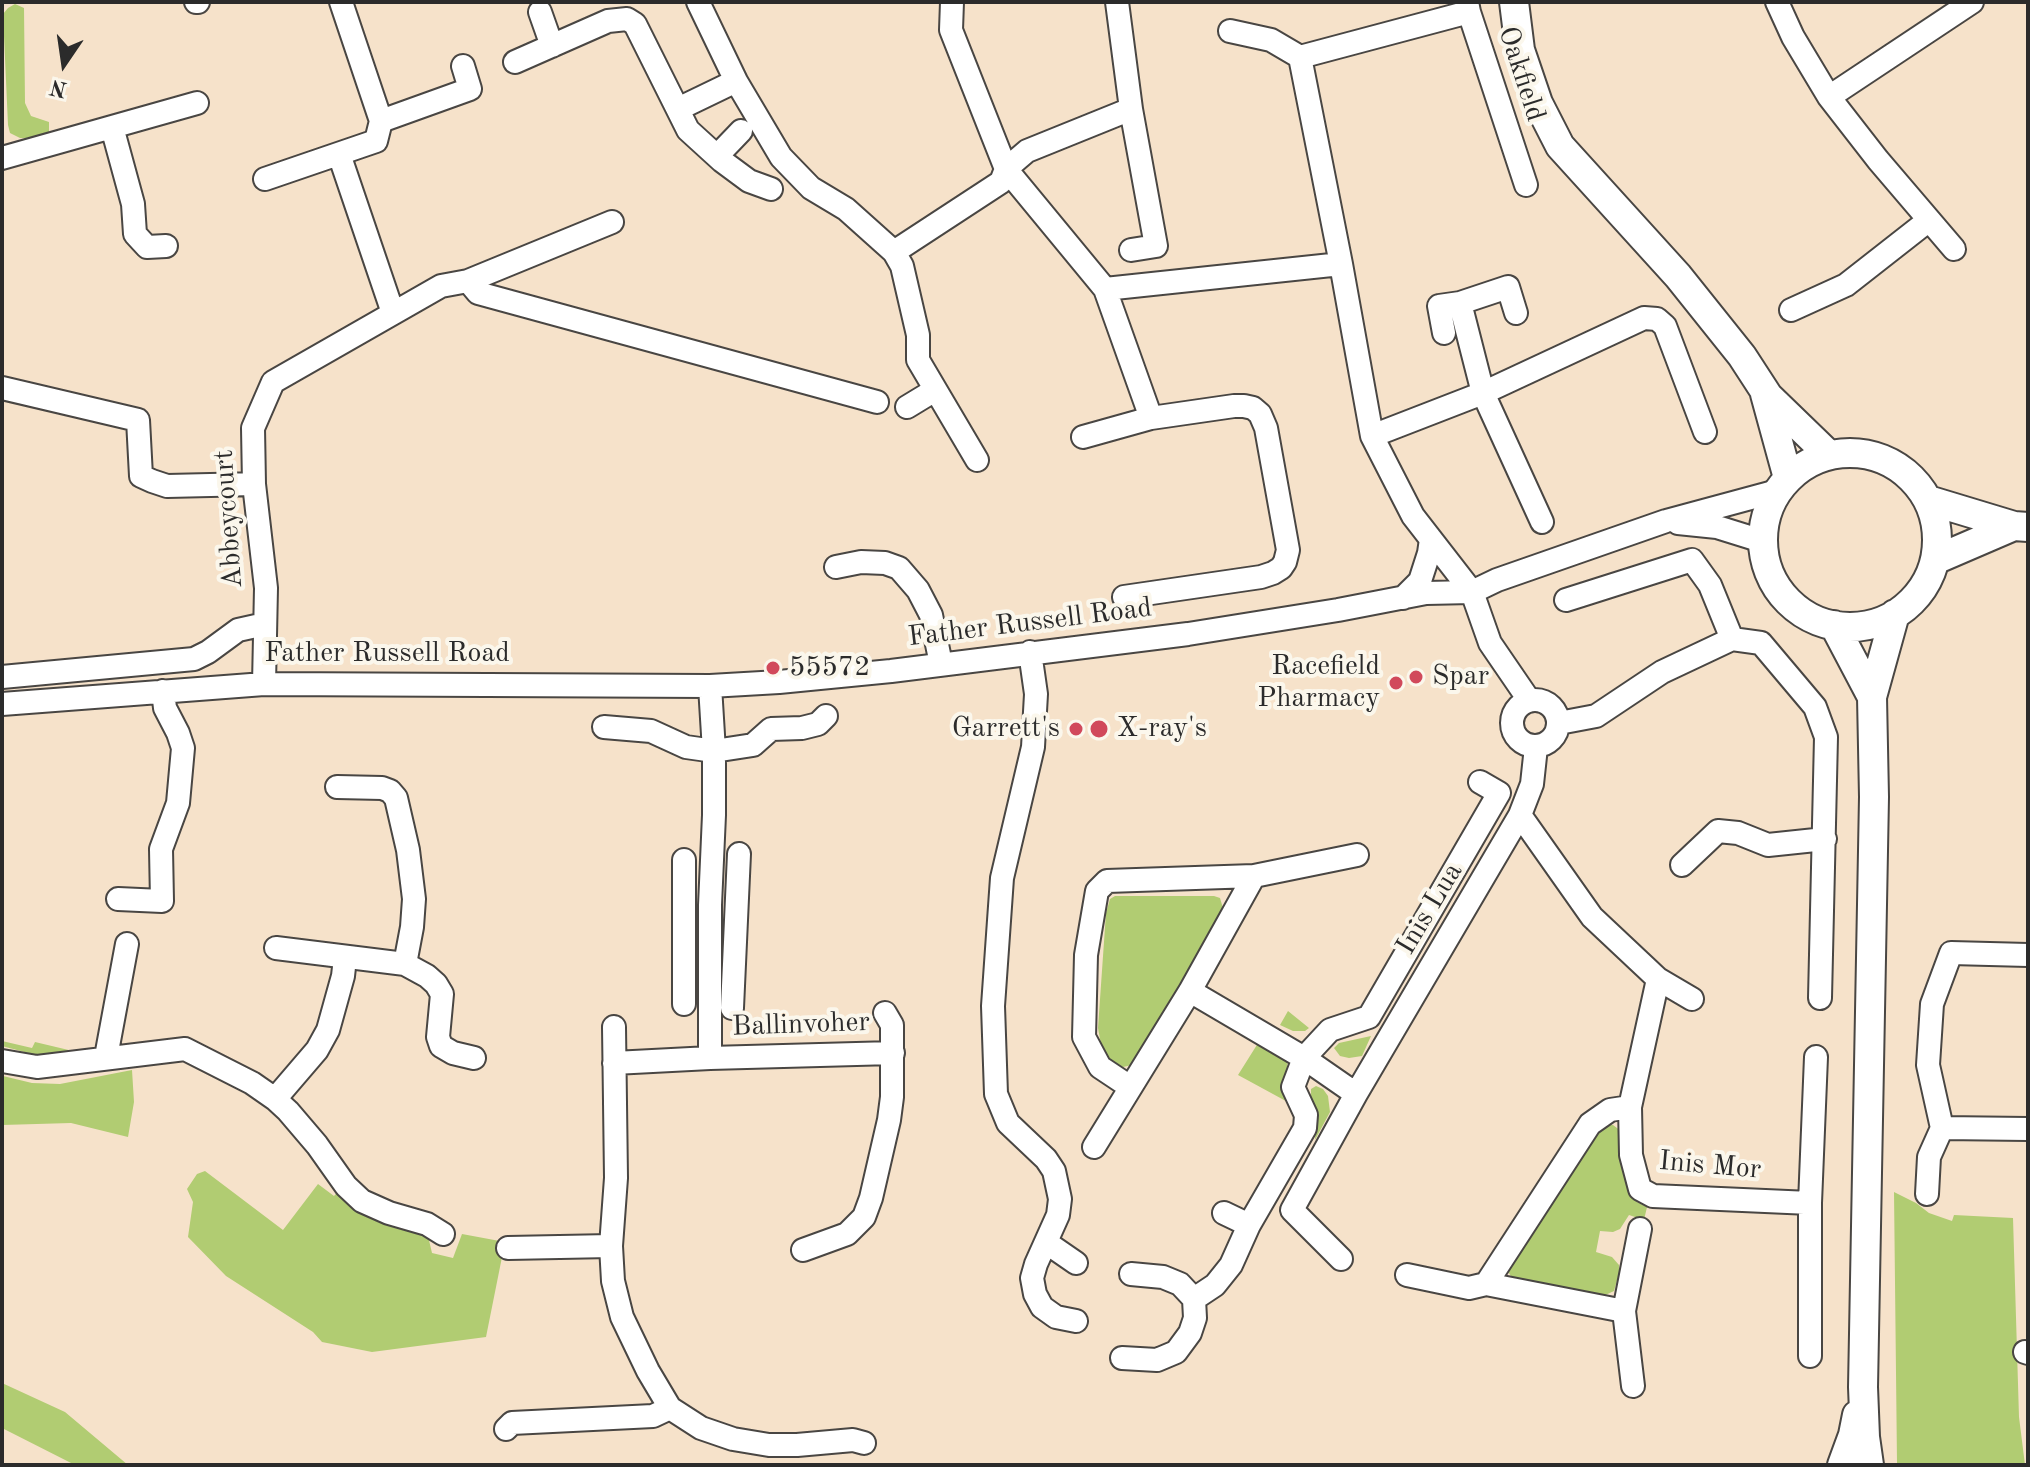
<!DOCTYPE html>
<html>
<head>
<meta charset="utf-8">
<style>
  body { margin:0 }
  #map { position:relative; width:2030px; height:1467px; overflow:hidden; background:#f6e2ca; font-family:"Old Standard TT",serif }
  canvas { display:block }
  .frame { position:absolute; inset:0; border:4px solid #2b2b2b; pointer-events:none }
  .north { position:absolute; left:24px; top:24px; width:80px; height:80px; -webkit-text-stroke:6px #fbf7ec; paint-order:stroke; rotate:193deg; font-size:22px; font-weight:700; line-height:32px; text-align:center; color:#2b2b2b }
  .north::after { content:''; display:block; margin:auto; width:28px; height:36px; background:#2b2b2b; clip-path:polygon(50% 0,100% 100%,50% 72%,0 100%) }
</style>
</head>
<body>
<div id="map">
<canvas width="2030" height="1467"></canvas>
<div class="frame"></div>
<div class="north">N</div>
</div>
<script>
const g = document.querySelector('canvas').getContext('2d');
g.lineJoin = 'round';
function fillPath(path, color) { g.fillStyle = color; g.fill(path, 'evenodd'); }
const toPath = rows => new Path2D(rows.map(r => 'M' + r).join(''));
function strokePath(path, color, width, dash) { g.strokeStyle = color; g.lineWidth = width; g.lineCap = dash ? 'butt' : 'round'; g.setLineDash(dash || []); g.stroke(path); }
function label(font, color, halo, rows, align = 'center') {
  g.font = font + ' "Old Standard TT",serif'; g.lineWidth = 8; g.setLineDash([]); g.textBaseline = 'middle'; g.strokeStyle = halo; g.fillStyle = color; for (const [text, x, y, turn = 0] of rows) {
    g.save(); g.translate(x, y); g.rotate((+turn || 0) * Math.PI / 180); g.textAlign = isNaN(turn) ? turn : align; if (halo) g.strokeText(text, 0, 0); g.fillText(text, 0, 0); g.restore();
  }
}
const green = toPath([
  [15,4,24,8,25,103,31,116,49,122,49,134,37,139,20,138,10,133,8,125,3,14,8,8],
  [1115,896,1214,896,1220,898,1225,915,1137,1064,1123,1067,1112,1061,1102,1050,1098,1028,1106,913,1110,899],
  [1288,1011,1309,1028,1305,1031,1293,1031,1280,1025],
  [1371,1036,1362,1056,1349,1058,1340,1056,1334,1048,1339,1043],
  [1260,1040,1288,1060,1285,1082,1295,1106,1238,1075],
  [2,1041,32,1048,35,1042,77,1052,67,1057,32,1054,2,1046],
  [132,1070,134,1102,128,1137,71,1123,2,1125,3,1076,32,1083,60,1084],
  [1316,1086,1323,1089,1328,1096,1330,1112,1315,1140,1317,1112,1311,1101,1311,1089],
  [1606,1125,1613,1125,1621,1131,1632,1194,1637,1202,1647,1207,1644,1220,1629,1215,1620,1229,1613,1232,1600,1231,1596,1252,1612,1257,1619,1265,1619,1273,1614,1291,1601,1297,1514,1281,1507,1270,1596,1131],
  [205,1171,283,1230,318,1184,334,1196,341,1188,428,1236,432,1253,453,1258,462,1234,505,1242,486,1337,372,1352,322,1342,313,1332,226,1276,188,1237,193,1202,187,1189,197,1174],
  [1894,1192,1916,1203,1929,1213,1952,1221,1954,1215,2013,1218,2019,1417,2025,1465,1900,1465,1897,1463],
  [2,1383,65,1412,128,1465,75,1465,2,1428]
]);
const minor = toPath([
  [196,2,198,2],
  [341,2,381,121],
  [698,2,736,81],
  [952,2,951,30,1006,169,1027,151,1131,109],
  [1117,2,1131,109,1156,246,1131,250],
  [1467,2,1469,12,1526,185],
  [1777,2,1793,37,1829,97,1878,160,1954,249],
  [540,12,552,46],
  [1230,31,1271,40,1300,57,1469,12],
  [1300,57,1341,264,1372,436,1413,516,1472,592,1490,643,1529,700],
  [515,62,608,21,627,19,635,24,688,130,722,161,749,181,771,189],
  [1829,97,1972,2],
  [678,109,736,81,781,157,811,188,846,209,894,252,1001,182,1006,169,1105,289],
  [112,127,133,204,135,234,147,247,166,246],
  [339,154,393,313],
  [717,156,741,131],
  [2,158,197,103],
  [265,179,376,141,381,121,470,89,463,66],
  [894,252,902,266,918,335,918,360,977,460],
  [468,281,478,293,877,402],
  [1460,303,1483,393,1542,522],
  [1791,310,1846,285,1929,220],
  [1444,333,1439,306,1460,303,1508,287,1516,313],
  [2,388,138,420,141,476,152,481,167,486,254,484],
  [907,407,935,390],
  [1372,436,1483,393,1644,318,1657,319,1665,326,1705,432],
  [1083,437,1151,418],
  [1678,523,1717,527,1762,541],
  [836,567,861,562,885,563,899,568,918,590,931,615,941,664],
  [1124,597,1261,577,1273,573,1281,568,1285,562,1288,550,1266,428,1260,414,1253,408,1244,406,1234,406,1151,418,1105,289,1341,264],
  [1403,598,1420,581,1429,553,1431,539],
  [1566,600,1692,560,1710,585,1732,639,1761,643,1815,707,1826,737,1820,998],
  [1030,652,1036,694,1033,747,1002,878,993,1006,996,1094,1008,1123,1046,1159,1054,1171,1060,1199,1058,1215,1036,1264,1032,1278,1035,1294,1042,1307,1056,1317,1076,1321],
  [2,677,194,659,208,652,238,630,265,624],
  [264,684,266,588,254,484,253,428,273,382,441,286,468,281,612,222],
  [710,686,714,751,714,815,710,905,710,1058],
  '1512 723a23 23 0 1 1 46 0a23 23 0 1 1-46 0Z',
  [2,704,264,684,710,686,779,682,891,671,1188,634,1338,610,1426,593,1472,592,1497,580,1666,521,1777,491],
  [1559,723,1596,716,1662,672,1732,639],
  [604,727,651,731,686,747,714,751,753,745,771,729,802,728,818,724,826,716],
  [337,787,382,788,390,791,396,798,408,850,414,899,412,927,405,964],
  [1520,815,1592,917,1658,979,1692,999],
  [684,860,684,1004],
  [1682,865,1718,831,1738,833,1768,845,1825,839],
  [1254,876,1357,855],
  [118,899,162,901,161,849,178,803,183,748,178,733,165,708,163,691],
  [276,948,405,964,427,976,436,984,442,994,438,1037,441,1046,453,1053,474,1058],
  [1658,979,1630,1107,1631,1155,1640,1189,1653,1196,1810,1203],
  [1190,991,1304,1058,1356,1094],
  [732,1008,739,854],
  [106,1057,127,944],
  [2,1061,37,1067,185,1049,252,1083,275,1099,288,1111,317,1145,346,1186,362,1201,389,1213,427,1224,443,1234],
  [614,1063,710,1058,893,1053],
  [275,1099,317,1050,328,1030,343,976,345,958],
  [1942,1128,2028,1129],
  [1094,1147,1190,991,1254,876,1107,881,1097,891,1086,955,1084,1037,1100,1067,1130,1087],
  [1927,1194,1929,1157,1942,1128,1928,1065,1932,1004,1951,953,2028,955],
  [1224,1213,1249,1225],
  [1047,1243,1076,1263],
  [611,1246,616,1178,614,1027],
  [508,1248,611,1246,613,1281,622,1317,648,1371,670,1408],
  [803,1250,847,1234,864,1217,871,1198,889,1120,892,1097,892,1025,885,1013],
  [1341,1259,1292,1210,1356,1094,1520,815,1532,784,1536,747],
  [1407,1275,1469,1288,1486,1284,1624,1311],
  [1486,1284,1590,1124,1610,1110,1630,1107],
  [1194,1299,1215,1285,1231,1265,1249,1225,1305,1128,1306,1115,1293,1087,1304,1058,1330,1030,1369,1017,1499,793,1480,782],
  [2025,1352,2028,1353],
  [1810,1356,1810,1203,1816,1057],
  [1122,1358,1157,1360,1176,1352,1190,1333,1195,1318,1194,1299,1180,1284,1163,1277,1131,1274],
  [1633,1386,1624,1311,1640,1229],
  [506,1429,512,1423,653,1416,670,1408,701,1428,733,1439,769,1445,797,1445,853,1440,864,1443]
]);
const major = toPath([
  [1514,2,1520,50,1538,103,1560,146,1678,276,1742,356,1768,396,1829,455],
  [1765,394,1788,478],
  '1763 540a87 87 0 1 1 174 0a87 87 0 1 1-174 0Z',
  [1928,500,2014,526,2028,527],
  [1935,560,2014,526],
  [1834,625,1872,697],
  [1842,1465,1853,1435,1857,1415],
  [1869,1465,1865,1437,1863,1387,1874,797,1872,697,1895,614]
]);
const markers = [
  [773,668,8,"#d1495b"],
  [1416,677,8,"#d1495b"],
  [1396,683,8,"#d1495b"],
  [1076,729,8,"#d1495b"],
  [1099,729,10,"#d1495b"]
];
const streetNames = [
  ["Oakfield",1521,74,72],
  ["Abbeycourt",229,519,-94],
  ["Father Russell Road",1030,623,-7],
  ["Father Russell Road",387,654],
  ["Inis Lua",1430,909,-59],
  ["Ballinvoher",801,1025,-2],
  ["Inis Mor",1710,1166,5]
];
const poiNames = [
  ["Racefield",1380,667,"right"],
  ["Pharmacy",1380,699,"right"],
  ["55572",789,668],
  ["Spar",1432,677],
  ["Garrett's",1060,729,"right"],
  ["X-ray's",1117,729]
];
fillPath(green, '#b1cc72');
strokePath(minor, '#494643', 26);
strokePath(major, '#494643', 32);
strokePath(minor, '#fff', 22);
strokePath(major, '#fff', 28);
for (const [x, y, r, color] of markers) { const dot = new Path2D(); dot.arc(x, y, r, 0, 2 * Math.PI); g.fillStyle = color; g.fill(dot); strokePath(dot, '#fbf7ec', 3); }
label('28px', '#2b2b2b', '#fbf7ec', streetNames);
label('28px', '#2b2b2b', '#fbf7ec', poiNames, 'left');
</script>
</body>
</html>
